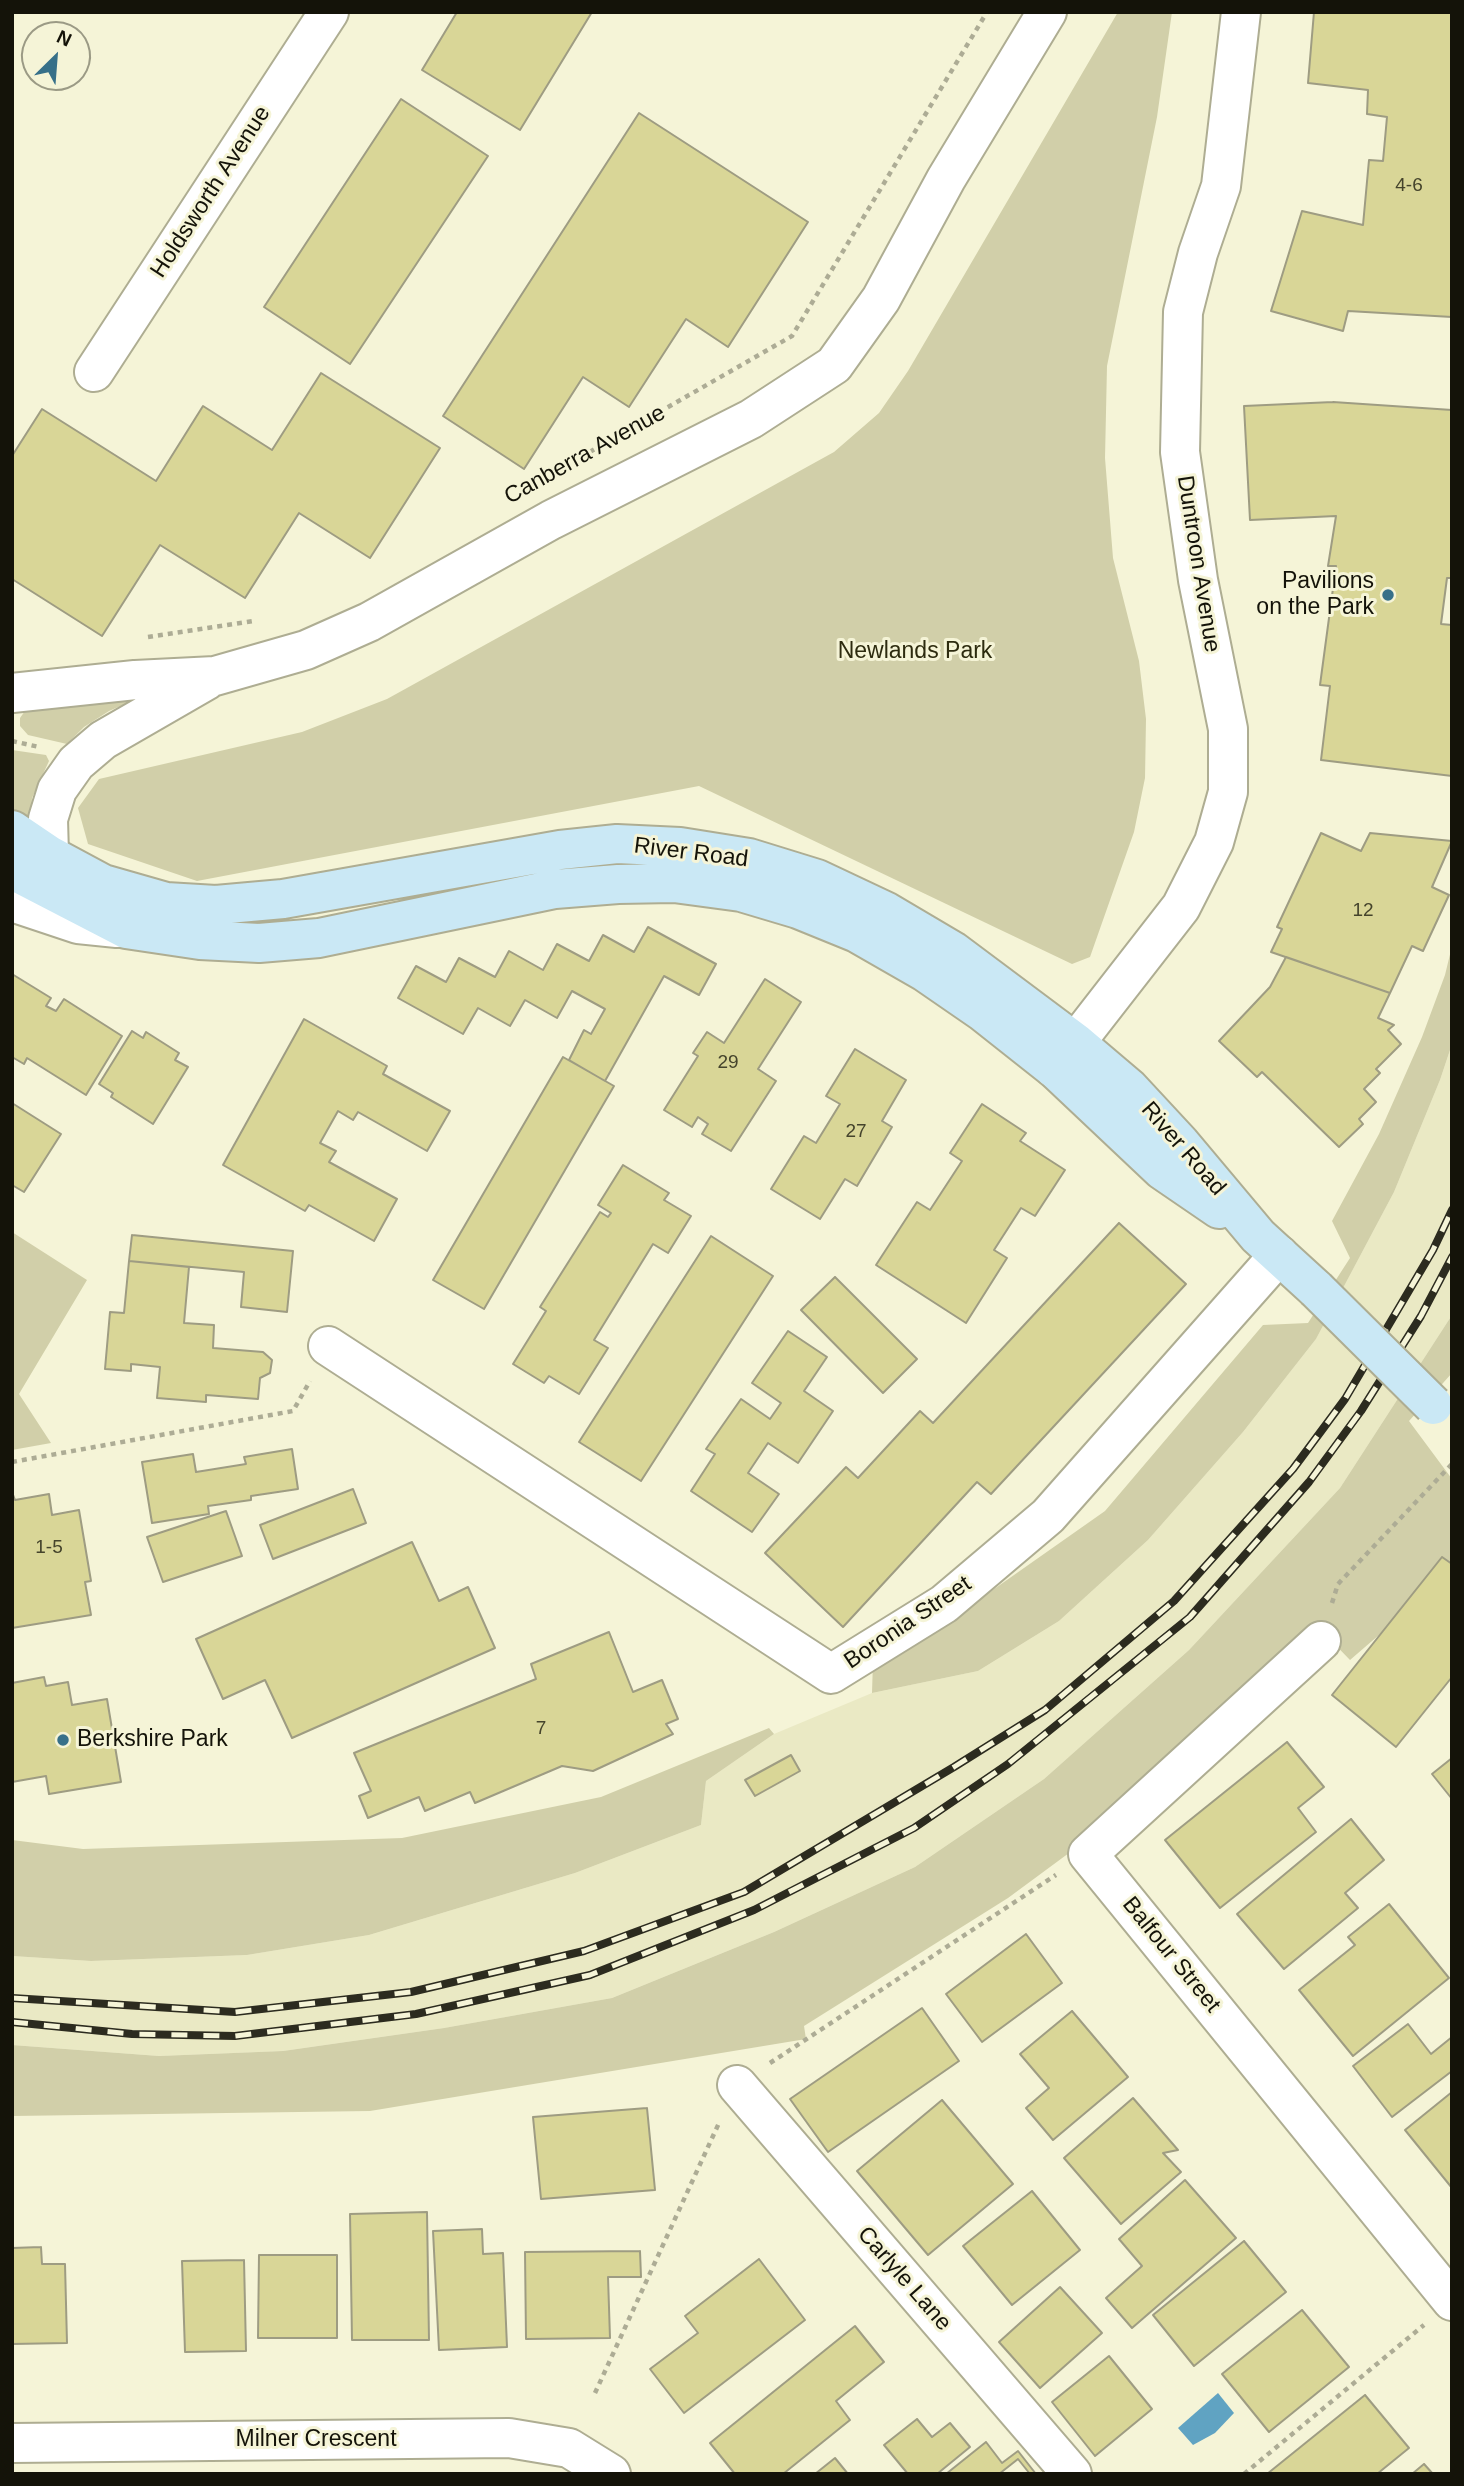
<!DOCTYPE html>
<html>
<head>
<meta charset="utf-8">
<style>
  body { margin:0 }
  #map { position:relative; width:1464px; height:2486px; overflow:hidden; background:#f5f4d7; font-family:Arial,sans-serif }
  canvas { display:block }
  .frame { position:absolute; inset:0; border:14px solid #141309; pointer-events:none }
  .north { position:absolute; left:21px; top:21px; width:70px; height:70px; box-sizing:border-box; background:#f5f4d7; border:2px solid #9b9a85; border-radius:50%; rotate:25deg; font-size:19px; font-weight:700; line-height:28px; text-align:center; color:#141309 }
  .north::after { content:''; display:block; margin:auto; width:24px; height:32px; background:#377089; clip-path:polygon(50% 0,100% 100%,50% 72%,0 100%) }
</style>
</head>
<body>
<div id="map">
<canvas width="1464" height="2486"></canvas>
<div class="frame"></div>
<div class="north">N</div>
</div>
<script>
const g = document.querySelector('canvas').getContext('2d');
g.lineJoin = 'round';
function fillPath(path, color) { g.fillStyle = color; g.fill(path, 'evenodd'); }
const toPath = rows => new Path2D(rows.map(r => 'M' + r).join(''));
function strokePath(path, color, width, dash) { g.strokeStyle = color; g.lineWidth = width; g.lineCap = dash ? 'butt' : 'round'; g.setLineDash(dash || []); g.stroke(path); }
function label(font, color, halo, rows, align = 'center') {
  g.font = font + ' Arial,sans-serif'; g.lineWidth = 6; g.setLineDash([]); g.textBaseline = 'middle'; g.strokeStyle = halo; g.fillStyle = color; for (const [text, x, y, turn = 0] of rows) {
    g.save(); g.translate(x, y); g.rotate((+turn || 0) * Math.PI / 180); g.textAlign = isNaN(turn) ? turn : align; if (halo) g.strokeText(text, 0, 0); g.fillText(text, 0, 0); g.restore();
  }
}
const built = toPath([
  [1452,1044,1450,1318,1340,1488,1189,1650,1044,1779,915,1867,774,1932,612,1998,444,2028,283,2051,159,2056,12,2045,12,1956,91,1961,247,1955,369,1935,575,1873,701,1825,706,1781,774,1734,872,1693,978,1671,1059,1621,1148,1540,1243,1432,1316,1339,1394,1192,1440,1080]
]);
const green = toPath([
  [1118,12,1172,12,1157,117,1107,366,1105,458,1113,558,1139,661,1146,719,1145,778,1134,832,1090,957,1072,964,699,786,197,881,88,844,78,808,99,779,302,732,387,699,834,452,879,413,908,371],
  [136,695,132,701,109,711,84,727,67,744,28,735,20,726,20,718,27,708],
  [12,750,46,755,49,761,32,798,30,824,12,809],
  [1452,946,1452,1044,1440,1080,1394,1192,1316,1339,1243,1432,1148,1540,1059,1621,978,1671,872,1693,873,1661,987,1594,1105,1511,1263,1325,1308,1323,1350,1258,1332,1221,1379,1134,1422,1037,1445,975],
  [12,1232,87,1280,19,1394,51,1443,12,1450],
  [1452,1315,1452,1373,1409,1421,1452,1479,1452,1572,1350,1660,1317,1626,1111,1822,1008,1898,804,2026,806,2039,370,2111,12,2116,12,2045,159,2056,283,2051,444,2028,612,1998,774,1932,915,1867,1044,1779,1189,1650,1340,1488],
  [769,1728,774,1734,706,1781,701,1825,575,1873,369,1935,247,1955,91,1961,12,1956,12,1840,83,1849,402,1838,601,1797]
]);
const water = toPath([
  [1218,2393,1234,2413,1215,2433,1193,2445,1178,2428]
]);
const building = toPath([
  [457,12,592,12,520,130,422,70,457,12],
  [1314,12,1452,12,1452,317,1348,311,1343,331,1271,311,1302,211,1363,225,1369,160,1383,161,1387,117,1367,114,1368,90,1308,83,1314,12],
  [401,99,488,156,350,364,264,307,401,99],
  [639,113,808,222,728,347,686,319,629,407,583,377,524,469,443,416,639,113],
  [321,373,440,448,370,558,299,513,245,598,160,545,102,636,12,579,12,456,42,409,156,481,203,406,272,450,321,373],
  [1333,402,1452,410,1452,578,1447,578,1441,624,1452,625,1452,776,1321,760,1330,686,1320,685,1336,566,1328,566,1336,516,1250,520,1244,406,1333,402],
  [1321,833,1361,851,1370,833,1452,841,1432,887,1449,895,1423,951,1412,946,1390,993,1271,952,1282,929,1277,927,1321,833],
  [648,927,716,964,699,995,664,976,605,1081,569,1060,584,1030,591,1034,605,1009,572,991,557,1018,525,1000,510,1026,478,1008,463,1034,398,998,416,966,446,982,459,958,495,977,509,951,543,970,557,944,589,961,603,935,634,952,648,927],
  [1286,957,1390,993,1378,1018,1394,1025,1388,1030,1401,1044,1376,1069,1380,1073,1364,1089,1376,1102,1359,1119,1363,1124,1339,1147,1262,1072,1257,1077,1219,1041,1270,987,1286,957],
  [12,974,51,998,46,1006,56,1011,64,999,122,1036,86,1095,27,1058,24,1064,12,1057,12,974],
  [765,979,801,1002,758,1069,776,1081,731,1151,702,1134,708,1124,698,1117,692,1127,664,1110,698,1056,693,1053,707,1032,724,1043,765,979],
  [304,1019,387,1066,383,1074,450,1111,427,1151,358,1112,353,1120,338,1111,320,1143,336,1151,329,1162,397,1199,374,1241,309,1205,305,1211,223,1165,304,1019],
  [132,1031,143,1038,146,1032,179,1053,175,1060,188,1067,153,1124,111,1097,113,1093,99,1084,132,1031],
  [855,1049,906,1080,882,1121,892,1127,857,1186,845,1179,820,1219,771,1189,804,1136,816,1143,840,1104,826,1096,855,1049],
  [563,1057,614,1086,484,1309,433,1280,563,1057],
  [12,1103,61,1134,24,1192,12,1185,12,1103],
  [982,1104,1026,1133,1020,1141,1065,1170,1035,1216,1021,1208,994,1250,1007,1258,966,1323,876,1265,917,1202,930,1210,962,1161,950,1153,982,1104],
  [623,1165,669,1193,664,1200,691,1216,668,1253,653,1244,594,1340,608,1348,579,1394,549,1376,544,1383,513,1364,546,1311,540,1307,600,1212,608,1217,611,1213,598,1205,623,1165],
  [1119,1223,1186,1284,991,1494,977,1482,843,1627,765,1553,846,1467,858,1478,920,1411,933,1423,1119,1223],
  [132,1235,293,1251,287,1312,241,1307,244,1272,129,1261,132,1235],
  [711,1236,773,1276,641,1481,579,1442,711,1236],
  [129,1261,189,1267,184,1323,214,1325,213,1348,263,1352,272,1360,270,1373,260,1378,258,1399,206,1395,206,1402,157,1398,160,1367,131,1364,131,1371,105,1369,110,1312,124,1313,129,1261],
  [835,1277,917,1359,883,1393,801,1310,835,1277],
  [788,1331,827,1357,804,1391,833,1411,798,1463,768,1443,748,1473,779,1494,752,1532,691,1491,715,1454,706,1449,741,1399,770,1419,781,1403,752,1383,788,1331],
  [292,1449,298,1489,251,1496,251,1500,208,1506,209,1514,152,1523,142,1462,193,1454,196,1472,246,1464,244,1457,292,1449],
  [353,1489,366,1523,273,1559,260,1525,353,1489],
  [12,1492,15,1500,49,1494,52,1515,79,1510,91,1581,85,1582,91,1615,12,1628,12,1492],
  [226,1511,242,1556,163,1582,147,1537,226,1511],
  [412,1542,439,1601,468,1587,495,1648,292,1738,265,1680,223,1699,196,1639,412,1542],
  [1442,1557,1452,1564,1452,1677,1396,1747,1332,1695,1442,1557],
  [609,1632,633,1692,662,1680,678,1719,666,1724,673,1734,593,1771,562,1766,475,1803,470,1792,425,1811,419,1797,368,1818,359,1796,371,1791,354,1753,536,1679,531,1664,609,1632],
  [44,1677,46,1686,68,1682,72,1705,107,1699,121,1782,49,1794,46,1776,12,1782,12,1683,44,1677],
  [1287,1742,1324,1787,1298,1808,1316,1832,1220,1908,1165,1840,1287,1742],
  [791,1755,800,1771,755,1796,745,1780,791,1755],
  [1452,1758,1452,1799,1432,1774,1452,1758],
  [1351,1819,1384,1860,1345,1893,1358,1908,1284,1969,1237,1914,1351,1819],
  [1389,1904,1449,1978,1353,2056,1299,1990,1355,1945,1348,1937,1389,1904],
  [1026,1934,1062,1983,982,2042,946,1994,1026,1934],
  [922,2008,959,2061,828,2152,790,2099,922,2008],
  [1072,2011,1128,2077,1053,2140,1026,2108,1049,2088,1020,2054,1072,2011],
  [1408,2024,1431,2054,1452,2037,1452,2071,1392,2117,1353,2066,1408,2024],
  [1452,2092,1452,2188,1405,2130,1452,2092],
  [1133,2098,1178,2150,1163,2153,1181,2172,1121,2224,1064,2158,1133,2098],
  [942,2100,1013,2184,928,2255,857,2171,942,2100],
  [647,2108,655,2190,541,2199,533,2117,647,2108],
  [1185,2180,1236,2238,1132,2328,1106,2298,1142,2266,1119,2239,1185,2180],
  [1032,2191,1080,2250,1012,2305,963,2246,1032,2191],
  [427,2212,429,2340,352,2340,350,2214,427,2212],
  [482,2229,483,2254,503,2253,507,2347,439,2350,433,2231,482,2229],
  [1244,2241,1286,2292,1194,2366,1153,2315,1244,2241],
  [41,2247,42,2264,65,2264,67,2343,12,2344,12,2248,41,2247],
  [640,2251,641,2277,608,2277,610,2338,526,2339,525,2252,640,2251],
  [259,2255,337,2255,337,2338,258,2338,259,2255],
  [759,2259,805,2320,684,2413,650,2369,698,2333,685,2316,759,2259],
  [244,2260,246,2351,185,2352,182,2261,244,2260],
  [1060,2287,1102,2333,1040,2388,999,2342,1060,2287],
  [1302,2310,1349,2367,1269,2432,1222,2374,1302,2310],
  [855,2326,884,2362,836,2401,850,2420,783,2474,735,2474,710,2443,855,2326],
  [1109,2356,1152,2409,1095,2456,1052,2402,1109,2356],
  [1365,2395,1409,2448,1377,2474,1267,2474,1365,2395],
  [917,2419,932,2437,950,2423,970,2447,937,2474,908,2474,884,2445,917,2419],
  [986,2442,1002,2463,1018,2451,1036,2474,1030,2474,1018,2459,999,2474,946,2474,986,2442],
  [835,2458,848,2474,815,2474,835,2458],
  [1424,2464,1433,2474,1412,2474,1424,2464]
]);
const path = toPath([
  [581,457,792,336,987,12],
  [148,637,253,621],
  [12,741,39,747],
  [12,1462,293,1411,310,1381],
  [1332,1603,1338,1584,1452,1464],
  [770,2063,1056,1875],
  [595,2393,719,2123],
  [1244,2474,1424,2325]
]);
const minor = toPath([
  [94,372,329,12],
  [12,693,135,680,215,676,306,650,369,622,551,520,751,419,834,365,881,299,946,179,1047,12],
  [49,855,48,819,57,790,76,763,103,740,207,680],
  [12,902,78,924,117,928],
  [1055,1069,1181,907,1214,842,1228,792,1228,729,1198,580,1180,452,1183,312,1198,253,1221,186,1241,12],
  [328,1346,831,1674,944,1604,1048,1516,1279,1255],
  [1321,1641,1088,1854,1452,2301],
  [737,2085,1072,2474],
  [12,2443,509,2438,569,2448,611,2474]
]);
const secondary = toPath([
  [12,830,49,855,103,884,166,902,216,905,283,899,560,850,617,844,680,847,749,858,817,879,887,912,953,951,1076,1043,1129,1088,1180,1143,1258,1236,1316,1289],
  [12,870,126,929,200,940,259,943,319,938,555,889,618,884,674,883,741,892,798,909,857,933,925,972,983,1012,1055,1069,1162,1170,1219,1209]
]);
const rail = toPath([
  [12,1998,235,2012,411,1992,584,1951,744,1892,954,1767,1045,1710,1174,1601,1293,1469,1345,1399,1433,1250,1452,1210],
  [12,2022,132,2034,235,2036,416,2014,590,1975,754,1910,914,1828,1008,1764,1190,1617,1309,1482,1361,1411,1421,1316,1452,1257]
]);
const secondaryBridge = toPath([
  [1316,1289,1433,1405]
]);
const markers = [
  [1388,595,7,"#377089"],
  [63,1740,7,"#377089"]
];
const numberNames = [
  ["4-6",1409,186],
  ["12",1363,911],
  ["29",728,1063],
  ["27",856,1132],
  ["1-5",49,1548],
  ["7",541,1729]
];
const streetNames = [
  ["Holdsworth Avenue",211,192,-57],
  ["Canberra Avenue",585,455,-29],
  ["Duntroon Avenue",1198,564,81],
  ["River Road",691,853,7],
  ["River Road",1183,1149,49],
  ["Boronia Street",908,1623,-34],
  ["Balfour Street",1171,1955,51],
  ["Carlyle Lane",904,2279,49],
  ["Milner Crescent",316,2440]
];
const poiNames = [
  ["Pavilions",1374,582],
  ["on the Park",1374,608],
  ["Berkshire Park",77,1740,"left"]
];
const parkNames = [
  ["Newlands Park",915,652]
];
fillPath(built, '#eae9c4');
fillPath(green, '#d1cfa9');
fillPath(water, '#60a3c2');
fillPath(building, '#d9d697');
strokePath(building, '#9e9c82', 2);
strokePath(minor, '#aead92', 42);
strokePath(secondary, '#aead92', 42);
strokePath(path, '#adac95', 4.5, [5, 5]);
strokePath(minor, '#fff', 38);
strokePath(secondary, '#cae8f5', 38);
strokePath(rail, '#2c2b1f', 8);
strokePath(rail, '#f5f4d7', 5, [16]);
strokePath(secondaryBridge, '#aead92', 42, []);
strokePath(secondaryBridge, '#cae8f5', 38);
for (const [x, y, r, color] of markers) { const dot = new Path2D(); dot.arc(x, y, r, 0, 2 * Math.PI); g.fillStyle = color; g.fill(dot); strokePath(dot, '#f5f4d7', 2.5); }
label('19px', '#45442c', null, numberNames);
label('23px', '#141309', '#f5f4d7', streetNames);
label('23px', '#141309', '#f5f4d7', poiNames, 'right');
label('23px', '#2d2b0f', '#f5f4d7', parkNames);
</script>
</body>
</html>
